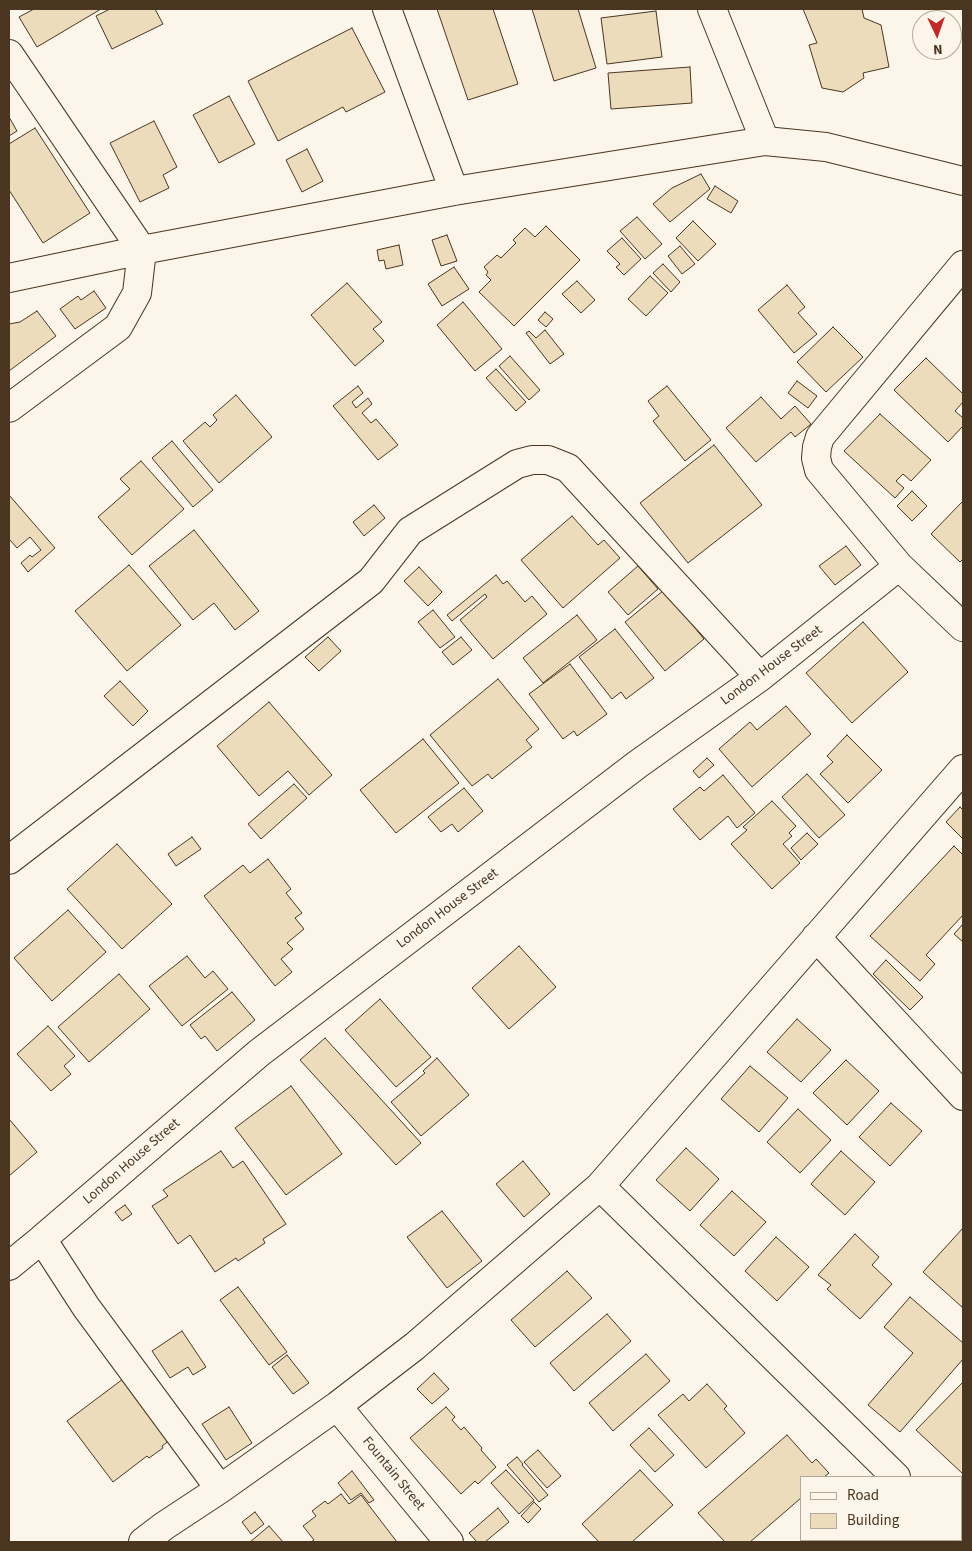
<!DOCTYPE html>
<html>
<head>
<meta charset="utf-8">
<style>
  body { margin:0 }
  #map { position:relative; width:972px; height:1551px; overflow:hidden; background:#fbf6e9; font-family:"Source Sans 3",sans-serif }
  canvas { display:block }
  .frame { position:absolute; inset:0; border:10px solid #4a3520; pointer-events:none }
  .legend { position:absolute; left:800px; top:1476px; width:162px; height:65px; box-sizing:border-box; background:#fbf6e9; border:1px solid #b4a999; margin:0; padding:6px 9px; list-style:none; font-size:15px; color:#4a3520 }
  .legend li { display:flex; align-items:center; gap:10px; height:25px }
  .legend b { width:25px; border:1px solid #b4a999 }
  .north { position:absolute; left:912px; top:10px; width:50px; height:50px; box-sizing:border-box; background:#fbf6e9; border:1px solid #b4a999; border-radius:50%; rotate:177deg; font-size:14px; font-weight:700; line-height:20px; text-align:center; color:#4a3520 }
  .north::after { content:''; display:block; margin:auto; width:18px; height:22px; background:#c62828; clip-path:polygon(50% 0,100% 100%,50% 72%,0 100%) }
</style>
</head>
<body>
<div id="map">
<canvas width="972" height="1551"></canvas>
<div class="frame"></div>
<ul class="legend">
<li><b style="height:6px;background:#fbf6e9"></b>Road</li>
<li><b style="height:14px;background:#ecdcbc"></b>Building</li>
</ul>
<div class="north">N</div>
</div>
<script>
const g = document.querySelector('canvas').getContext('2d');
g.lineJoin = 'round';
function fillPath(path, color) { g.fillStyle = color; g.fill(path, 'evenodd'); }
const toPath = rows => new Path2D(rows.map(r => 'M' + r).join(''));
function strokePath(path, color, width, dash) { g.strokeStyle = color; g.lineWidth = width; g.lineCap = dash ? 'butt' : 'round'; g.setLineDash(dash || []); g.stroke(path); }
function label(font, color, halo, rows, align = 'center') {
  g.font = font + ' "Source Sans 3",sans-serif'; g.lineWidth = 4; g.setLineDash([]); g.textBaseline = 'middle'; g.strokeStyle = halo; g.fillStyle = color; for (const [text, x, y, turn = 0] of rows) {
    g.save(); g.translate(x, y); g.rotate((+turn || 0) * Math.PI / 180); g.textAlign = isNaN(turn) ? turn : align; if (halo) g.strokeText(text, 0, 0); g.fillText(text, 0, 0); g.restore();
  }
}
const building = toPath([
  [34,9,101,9,37,47,19,17,34,9],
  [110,9,155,9,163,24,112,49,96,16,110,9],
  [437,9,493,9,518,84,468,100,437,9],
  [532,9,578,9,596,68,554,81,532,9],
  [803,9,862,9,864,18,881,25,889,67,863,73,864,78,843,92,822,88,809,45,817,43,803,9],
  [656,11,662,57,607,64,601,18,656,11],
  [352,28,385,92,346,112,343,107,278,141,248,81,352,28],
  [690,67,692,103,611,109,608,73,690,67],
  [229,96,255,144,219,163,193,115,229,96],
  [9,117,17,131,9,136,9,117],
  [154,121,177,167,163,175,169,188,140,202,110,143,154,121],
  [35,128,90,213,43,243,9,190,9,144,35,128],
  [307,149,323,181,302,192,286,160,307,149],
  [701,174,710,189,670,222,653,204,672,188,701,174],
  [715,186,738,201,731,213,707,199,715,186],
  [637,217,662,244,645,259,620,231,637,217],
  [693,221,716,244,698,261,676,238,693,221],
  [546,226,580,260,514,326,479,292,491,280,486,275,488,272,484,267,497,255,501,258,516,243,513,240,525,228,535,237,546,226],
  [447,235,457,261,441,266,432,240,447,235],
  [622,238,641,259,624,275,616,267,620,264,607,251,622,238],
  [399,245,403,265,386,269,384,260,379,261,377,250,399,245],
  [680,246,695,264,682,274,668,256,680,246],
  [663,264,680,282,671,292,653,273,663,264],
  [454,267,469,289,442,306,428,284,454,267],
  [650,276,668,293,646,316,628,299,650,276],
  [577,281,595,300,581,313,562,294,577,281],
  [347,283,382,322,373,329,384,341,355,366,311,315,347,283],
  [787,285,805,307,798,313,817,334,794,353,758,310,787,285],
  [94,291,106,308,75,329,60,309,78,296,81,300,94,291],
  [463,302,502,349,475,371,437,325,463,302],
  [37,311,56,336,9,371,9,324,20,322,37,311],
  [545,312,553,319,546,327,538,320,545,312],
  [833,327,863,357,826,392,797,362,833,327],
  [545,330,564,354,550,364,526,333,529,331,536,338,545,330],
  [510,356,540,390,529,400,499,366,510,356],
  [926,358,963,394,963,402,955,411,963,418,963,426,948,442,894,390,926,358],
  [496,369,526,402,516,411,486,378,496,369],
  [797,381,817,396,808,408,788,393,797,381],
  [358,386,363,393,352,402,356,408,368,398,372,404,362,413,371,423,376,419,398,445,378,460,333,406,358,386],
  [667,386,711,440,685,461,653,421,659,416,648,401,667,386],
  [236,395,272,437,219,483,183,441,205,422,210,427,217,420,213,415,236,395],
  [761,397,781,419,795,406,811,424,795,437,791,432,756,462,726,428,761,397],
  [880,414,931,460,911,481,903,474,896,481,904,488,895,498,844,451,880,414],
  [172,441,213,490,193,507,152,458,172,441],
  [714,445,762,505,688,563,640,503,714,445],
  [141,461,184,509,132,555,98,517,130,489,120,479,141,461],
  [912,491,927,506,912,521,897,506,912,491],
  [9,495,55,548,28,572,21,563,30,555,32,557,41,550,30,537,17,548,9,539,9,495],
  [963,501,963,559,960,562,931,534,963,501],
  [374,505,385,518,364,536,353,522,374,505],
  [572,516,598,545,604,540,620,558,563,608,521,560,572,516],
  [194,530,259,611,235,630,214,603,193,620,149,566,194,530],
  [846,546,861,565,835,585,819,566,846,546],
  [129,565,181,625,127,671,75,611,129,565],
  [638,566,658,589,628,615,608,592,638,566],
  [419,567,442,592,428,606,404,581,419,567],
  [496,575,503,584,507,581,525,602,532,596,547,614,493,659,460,620,487,597,485,594,452,621,447,615,496,575],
  [664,590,704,639,665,671,625,622,664,590],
  [433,610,455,637,440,648,418,622,433,610],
  [577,615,597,640,543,683,523,658,577,615],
  [863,622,908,672,852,723,806,673,863,622],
  [615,629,654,678,626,699,621,692,612,699,579,657,615,629],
  [328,637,341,651,319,671,305,657,328,637],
  [461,637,472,650,453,665,442,652,461,637],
  [570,664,607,714,577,736,574,731,563,739,529,694,570,664],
  [498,679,539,729,526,740,532,747,492,779,488,774,472,786,430,735,498,679],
  [120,681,148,711,133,726,104,696,120,681],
  [269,702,332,775,309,795,288,771,259,796,217,746,269,702],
  [786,706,811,734,752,787,719,749,750,722,757,730,786,706],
  [847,735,882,770,848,803,820,774,833,762,827,756,847,735],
  [423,739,459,783,396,833,360,790,423,739],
  [707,758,714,765,699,778,693,771,707,758],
  [807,774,845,815,819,838,782,797,807,774],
  [723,775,755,813,737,828,728,816,700,840,673,809,700,787,704,791,723,775],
  [294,784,307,798,261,839,248,824,294,784],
  [464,788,483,811,458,832,452,824,441,832,428,817,464,788],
  [772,801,796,826,789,833,792,836,783,844,800,863,772,889,731,844,747,830,743,827,772,801],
  [960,807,963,810,963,839,946,822,960,807],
  [807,833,818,844,801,860,791,848,807,833],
  [192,837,201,849,176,866,168,854,192,837],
  [117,844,172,904,122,949,67,889,117,844],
  [954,846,963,855,963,915,926,955,935,964,920,981,870,936,954,846],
  [268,859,291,889,286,893,302,913,295,918,304,929,287,943,293,949,281,959,292,972,275,986,204,896,243,865,250,873,268,859],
  [68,910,106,952,52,1001,14,958,68,910],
  [963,924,963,942,954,934,963,924],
  [519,946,556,987,509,1029,472,988,519,946],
  [187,956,205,978,213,971,228,989,182,1026,149,986,187,956],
  [886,960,923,997,910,1010,873,974,886,960],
  [119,974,150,1009,89,1062,58,1027,119,974],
  [232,992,255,1020,217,1051,205,1036,201,1039,190,1025,232,992],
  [380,999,431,1057,396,1087,345,1030,380,999],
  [797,1019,831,1050,801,1082,767,1052,797,1019],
  [48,1026,75,1056,64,1066,71,1074,51,1091,17,1054,48,1026],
  [325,1038,421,1143,396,1165,300,1060,325,1038],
  [437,1058,469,1095,421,1136,391,1102,425,1073,423,1071,437,1058],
  [846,1060,879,1091,847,1125,813,1093,846,1060],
  [750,1066,788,1098,759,1132,721,1099,750,1066],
  [291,1086,342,1154,286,1195,235,1128,291,1086],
  [891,1103,922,1131,890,1166,859,1137,891,1103],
  [798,1109,831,1140,800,1173,767,1142,798,1109],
  [9,1119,37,1152,9,1176,9,1119],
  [686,1148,719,1179,690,1211,656,1180,686,1148],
  [221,1151,233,1168,243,1161,286,1224,263,1239,265,1243,238,1261,236,1258,215,1272,190,1235,178,1244,152,1206,168,1196,163,1190,221,1151],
  [841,1151,875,1182,845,1215,811,1184,841,1151],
  [523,1161,550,1194,524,1217,496,1184,523,1161],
  [732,1191,766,1222,734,1256,700,1225,732,1191],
  [125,1205,132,1214,122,1221,115,1212,125,1205],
  [442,1211,482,1261,447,1288,407,1237,442,1211],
  [963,1228,963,1308,923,1272,963,1228],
  [855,1234,879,1257,872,1265,892,1284,860,1319,827,1289,831,1285,818,1275,855,1234],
  [776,1237,809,1267,777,1301,745,1271,776,1237],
  [567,1271,592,1298,535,1347,511,1320,567,1271],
  [238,1287,287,1352,269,1365,220,1300,238,1287],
  [910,1297,963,1343,963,1359,900,1432,868,1405,913,1353,884,1327,910,1297],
  [607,1314,631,1341,574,1391,550,1363,607,1314],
  [182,1331,206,1367,193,1375,188,1367,170,1378,152,1351,182,1331],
  [646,1354,670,1381,613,1431,589,1403,646,1354],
  [287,1355,309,1383,293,1394,272,1367,287,1355],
  [434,1373,449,1389,432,1404,417,1389,434,1373],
  [123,1379,170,1440,162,1446,163,1448,149,1458,147,1456,113,1482,67,1421,123,1379],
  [963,1382,963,1474,916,1430,963,1382],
  [707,1384,727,1406,724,1409,745,1433,706,1468,658,1415,683,1394,689,1401,707,1384],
  [229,1407,252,1443,226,1460,202,1424,229,1407],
  [446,1407,455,1417,452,1420,461,1430,464,1427,482,1448,481,1450,496,1467,478,1484,475,1481,461,1494,410,1438,446,1407],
  [649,1428,674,1455,655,1472,630,1445,649,1428],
  [787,1435,812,1463,816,1459,829,1473,824,1477,801,1477,801,1498,750,1542,725,1542,698,1513,787,1435],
  [538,1450,561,1476,547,1488,524,1462,538,1450],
  [517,1457,523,1464,522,1465,548,1495,539,1502,507,1465,517,1457],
  [506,1470,534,1500,519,1514,491,1483,506,1470],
  [640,1470,673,1505,632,1542,599,1542,582,1524,640,1470],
  [352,1471,374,1500,369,1503,361,1493,351,1500,338,1483,352,1471],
  [341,1494,349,1504,361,1495,397,1542,311,1542,314,1540,303,1526,316,1516,312,1511,325,1501,328,1504,341,1494],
  [534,1502,541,1509,528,1523,521,1516,534,1502],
  [498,1508,509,1522,485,1542,477,1542,469,1533,498,1508],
  [255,1512,264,1524,251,1534,242,1522,255,1512],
  [269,1526,283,1542,250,1542,269,1526]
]);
const minor = toPath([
  [387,9,454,191],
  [712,9,765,141],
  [9,54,142,250,137,293,118,327,9,408],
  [963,265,820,437,817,447,816,458,819,470,899,566,963,627],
  [9,278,142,250,454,191,765,141,826,147,963,181],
  [9,860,371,581,410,531,517,464,532,460,548,460,568,468,760,677],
  [816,937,963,1096],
  [600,1186,896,1477],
  [42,1239,86,1307,220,1489],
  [9,1266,42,1239,259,1053,638,764,760,677,899,566],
  [337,1406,449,1542],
  [959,1540,961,1542],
  [143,1542,164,1526,220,1489,337,1406,415,1346,600,1186,963,769]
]);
const streetNames = [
  ["London House Street",772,666,-37],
  ["London House Street",448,909,-37],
  ["London House Street",132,1162,-41],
  ["Fountain Street",393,1474,51]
];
fillPath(building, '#ecdcbc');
strokePath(building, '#4a3520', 1);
strokePath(minor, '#4a3520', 30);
strokePath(minor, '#fbf6e9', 28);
label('14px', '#4a3520', '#fbf6e9', streetNames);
</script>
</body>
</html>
